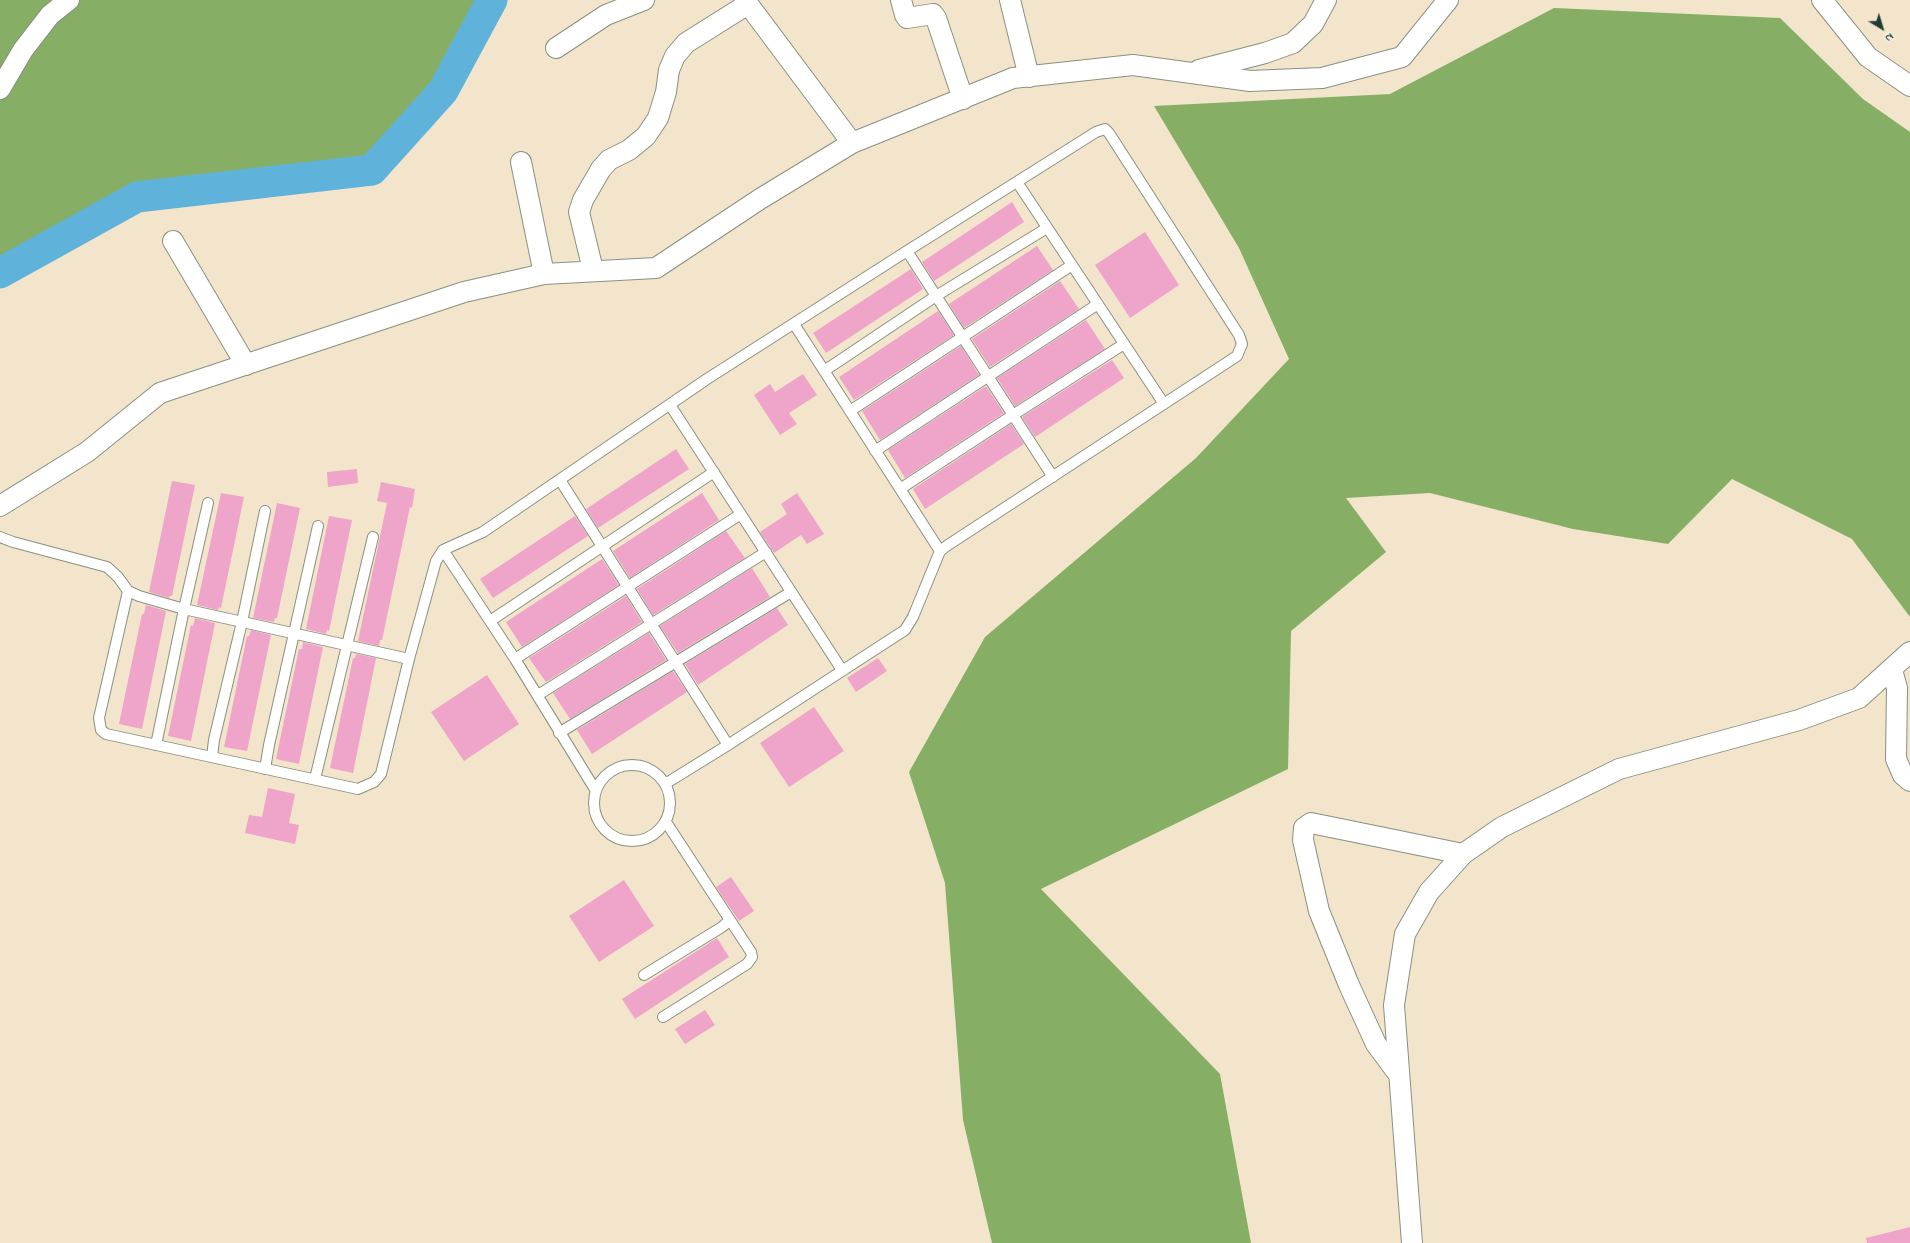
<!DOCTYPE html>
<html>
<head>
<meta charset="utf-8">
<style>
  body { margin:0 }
  #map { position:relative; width:1910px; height:1243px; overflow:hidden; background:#f2e5cb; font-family:"Indie Flower",sans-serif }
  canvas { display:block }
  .north { position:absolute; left:1862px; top:8px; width:40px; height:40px; -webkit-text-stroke:3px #f7f3e8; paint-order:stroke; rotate:142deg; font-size:11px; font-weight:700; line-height:16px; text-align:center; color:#1f3d34 }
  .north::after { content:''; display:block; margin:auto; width:14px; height:18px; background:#1f3d34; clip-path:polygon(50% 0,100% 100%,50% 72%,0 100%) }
</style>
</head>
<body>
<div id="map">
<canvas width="1910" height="1243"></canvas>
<div class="north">N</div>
</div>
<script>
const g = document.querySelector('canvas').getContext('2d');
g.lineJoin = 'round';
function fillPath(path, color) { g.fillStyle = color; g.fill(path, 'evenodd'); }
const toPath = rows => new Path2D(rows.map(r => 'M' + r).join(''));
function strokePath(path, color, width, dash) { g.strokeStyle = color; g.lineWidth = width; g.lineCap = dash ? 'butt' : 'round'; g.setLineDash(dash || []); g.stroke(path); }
const forest = toPath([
  [0,0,492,0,443,91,372,170,137,197,0,273],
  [1554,8,1780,18,1863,99,1910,132,1910,617,1852,539,1732,479,1668,544,1573,529,1430,493,1346,498,1386,552,1291,631,1288,769,1041,889,1220,1074,1251,1243,992,1243,963,1120,945,883,909,772,985,637,1196,458,1289,359,1239,248,1154,106,1390,94]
]);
const river = toPath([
  [0,273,137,197,372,170,443,91,492,0]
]);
const building = toPath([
  [1012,202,1024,222,934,281,922,262],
  [1145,232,1179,285,1130,318,1095,265],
  [1037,246,1053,270,964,328,949,304],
  [911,269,923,289,826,353,813,333],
  [1060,281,1079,309,990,367,972,339],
  [938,311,954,335,854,400,839,377],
  [1086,320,1105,349,1015,406,997,378],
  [961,346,979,375,880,440,862,411],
  [1112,360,1124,378,1035,437,1022,417],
  [803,374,817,395,789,413,797,424,780,435,754,395,770,384,775,392],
  [986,386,1004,413,905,478,888,450],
  [1011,424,1024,444,925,509,913,489],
  [676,449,689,469,598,528,586,509],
  [357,469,358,483,328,487,327,472],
  [172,481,195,485,172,596,170,596,169,598,149,592],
  [381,482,415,489,412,508,410,507,382,640,380,640,379,646,358,641,387,503,377,501],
  [221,493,244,497,221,608,219,607,218,610,197,605],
  [702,493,719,520,630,578,613,551],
  [797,493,824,534,807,544,801,535,774,553,760,532,787,514,781,504],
  [277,503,300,508,277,618,275,618,274,622,253,618],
  [329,516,352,520,329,631,327,630,326,634,306,629],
  [575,516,588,536,493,598,480,579],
  [726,531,745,558,653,615,637,589],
  [602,559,619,585,522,647,506,622],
  [752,568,770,597,678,653,660,626],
  [626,596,642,622,546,682,529,658],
  [146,605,166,611,142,729,119,724,142,614,144,614],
  [777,608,788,625,698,685,685,664],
  [195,618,215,623,191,741,168,736,191,625,193,626],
  [251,630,271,635,247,751,224,747,247,636,249,636],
  [649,633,666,660,570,719,553,693],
  [303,642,323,647,299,764,276,759,299,649,302,649],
  [356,654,376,658,353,773,330,768,353,658,355,658],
  [878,658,887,671,856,692,847,678],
  [673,671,687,692,592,754,577,730],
  [487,675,519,724,464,761,431,712],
  [814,707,844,751,789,787,760,743],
  [268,788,295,794,289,823,299,825,295,844,245,833,249,815,262,817],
  [731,877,754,911,739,921,716,887],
  [624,880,654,926,599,962,569,916],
  [717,938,729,957,635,1019,622,999],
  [705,1010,715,1025,685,1044,675,1029],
  [1910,1227,1910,1243,1867,1243,1866,1238]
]);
const service = toPath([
  [1017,182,1164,404],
  [907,251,1053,477],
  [794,324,940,551],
  [824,371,936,296,1047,228],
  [670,405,842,670],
  [850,411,1072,265],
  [875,451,1098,304],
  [560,480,728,745],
  [900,489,1013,415,1124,344],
  [0,537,13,542,107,567,118,577,128,591,139,596,184,609,409,659],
  [443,550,515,659,596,791],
  [128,591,99,718,101,730,106,734,358,789,374,782,381,774,409,659,436,561,443,550,483,532,707,379,907,251,1096,132,1105,129,1109,133,1239,335,1242,344,1237,356,948,545,940,551,913,617,905,630,728,745,665,784],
  [490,621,714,472],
  [515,659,741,514],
  [538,695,766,552],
  [559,733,791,592],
  [156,745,184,609,208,503],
  [212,757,214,740,242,622,265,511],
  '594 803a38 38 0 1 1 76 0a38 38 0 1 1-76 0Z',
  [265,769,269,745,318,526],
  [315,779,373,537],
  [644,975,722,927,730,920,666,822],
  [663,1017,747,964,752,957,751,952,730,920]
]);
const minor = toPath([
  [745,0,852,143],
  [901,0,905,15,907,18,933,14,936,18,963,99],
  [1010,0,1029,77],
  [1822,0,1868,57,1910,86],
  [556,48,606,15,644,0],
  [1199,70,1265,53,1293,43,1313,24,1326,0],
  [0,89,23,50,50,15,69,0],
  [521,162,544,274],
  [173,241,246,365],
  [593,270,579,212,583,200,601,169,609,160,629,150,646,136,658,118,666,92,669,70,675,56,686,43,748,4],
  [0,506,87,452,160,393,464,292,544,274,656,268,760,199,852,143,1013,78,1133,65,1250,81,1322,78,1402,57,1448,0],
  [1892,670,1897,688,1896,759,1903,775,1910,781],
  [1399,1075,1376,1044,1349,985,1319,911,1303,840,1304,828,1311,823,1463,854],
  [1412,1243,1394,1005,1405,934,1429,892,1463,854,1502,827,1619,769,1799,720,1859,698,1910,652]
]);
fillPath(forest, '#86af65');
strokePath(river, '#5fb3db', 31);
fillPath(building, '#eea5c9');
strokePath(service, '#889180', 12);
strokePath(minor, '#889180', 22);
strokePath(service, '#fff', 10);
strokePath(minor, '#fff', 20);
</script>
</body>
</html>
